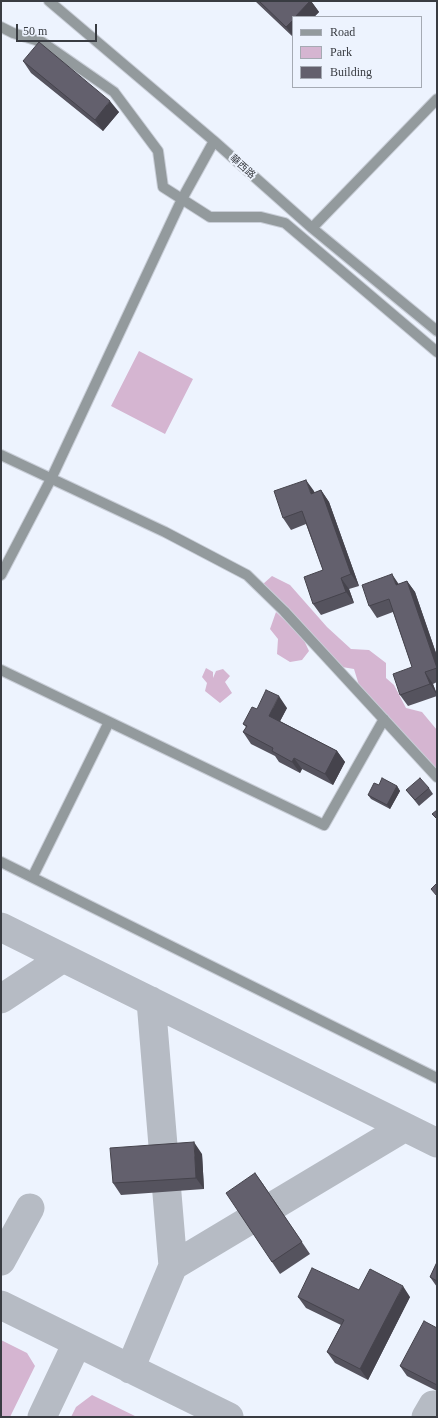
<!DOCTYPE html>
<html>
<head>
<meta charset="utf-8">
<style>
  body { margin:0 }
  #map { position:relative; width:438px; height:1418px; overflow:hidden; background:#edf3fe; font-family:Georgia,serif }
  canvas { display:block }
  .frame { position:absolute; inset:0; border:2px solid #393c42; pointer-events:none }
  .legend { position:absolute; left:292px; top:16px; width:130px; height:72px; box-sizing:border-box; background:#edf3fe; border:1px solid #a5aab3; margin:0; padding:5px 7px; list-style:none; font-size:12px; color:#393c42 }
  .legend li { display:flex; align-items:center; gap:8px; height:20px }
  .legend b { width:20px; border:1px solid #a5aab3 }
  .scale { position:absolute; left:16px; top:24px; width:81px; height:18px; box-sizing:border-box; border:2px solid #393c42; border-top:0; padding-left:5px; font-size:12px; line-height:14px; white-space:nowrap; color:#393c42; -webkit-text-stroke:3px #edf3fe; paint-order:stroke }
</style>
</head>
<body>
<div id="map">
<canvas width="438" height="1418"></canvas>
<div class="frame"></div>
<ul class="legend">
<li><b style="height:5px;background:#939a9d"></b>Road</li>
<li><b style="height:11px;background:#d5b5d1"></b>Park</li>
<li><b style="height:11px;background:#63606d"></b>Building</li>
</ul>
<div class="scale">50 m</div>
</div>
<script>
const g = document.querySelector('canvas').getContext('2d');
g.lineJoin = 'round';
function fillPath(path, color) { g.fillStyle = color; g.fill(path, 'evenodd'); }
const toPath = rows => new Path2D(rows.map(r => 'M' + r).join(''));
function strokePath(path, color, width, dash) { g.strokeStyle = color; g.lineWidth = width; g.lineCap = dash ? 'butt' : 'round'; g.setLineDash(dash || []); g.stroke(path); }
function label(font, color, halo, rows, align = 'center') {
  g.font = font + ' Georgia,"Noto Sans TC",serif'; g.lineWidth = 4; g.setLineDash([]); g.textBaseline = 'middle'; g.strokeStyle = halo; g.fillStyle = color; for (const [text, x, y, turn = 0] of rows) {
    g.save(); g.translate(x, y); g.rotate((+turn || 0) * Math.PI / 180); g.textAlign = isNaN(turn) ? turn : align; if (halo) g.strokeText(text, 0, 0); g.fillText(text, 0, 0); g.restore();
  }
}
const green = toPath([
  [139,351,193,379,165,434,111,406],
  [272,576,290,585,327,627,351,649,369,650,386,663,386,678,394,685,406,708,422,712,437,730,437,775,362,695,354,669,336,666,263,584],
  [276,612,302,636,309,651,302,660,290,662,277,654,278,639,270,629],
  [206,668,213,672,213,678,216,671,223,669,230,676,225,682,232,693,220,703,205,691,207,683,202,677],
  [1,1340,27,1353,35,1366,10,1417,1,1417],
  [92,1395,137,1417,71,1417,76,1407]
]);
const taxiway = toPath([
  [1,927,437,1143],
  [1,999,63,958],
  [151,1001,173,1266,405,1127],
  [1,1261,30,1208],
  [1,1305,229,1417],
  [130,1369,173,1266],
  [42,1417,77,1343],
  [426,1417,433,1405]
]);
const minor = toPath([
  [49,1,214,141,312,228,437,331],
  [1,27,13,33,42,42,114,92,158,151,163,187,210,217,261,217,285,223,437,352],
  [312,228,437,99],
  [1,455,165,532,247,575,284,611,437,777],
  [1,575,51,479,182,199,214,141],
  [1,670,324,825,384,719],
  [1,862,437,1078],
  [33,876,109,722]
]);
const wall = toPath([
  [255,1,311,1,319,12,314,17,293,17,293,37],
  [23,61,119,112,103,131,31,73],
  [321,490,329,502,359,586,349,589,354,603,321,615,313,604,323,570,306,524,291,530,283,518,314,491,314,493],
  [407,581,415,592,437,656,437,682,433,684,437,694,437,696,408,706,400,695,412,667,393,612,377,618,369,606,399,584],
  [287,708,280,721,337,751,345,762,333,785,302,769,300,773,279,762,275,756,251,744,243,732,246,727,243,724,257,709],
  [379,785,397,786,400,791,390,809,371,799,368,795],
  [429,788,433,794,419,806,411,796,406,790],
  [202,1154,204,1189,121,1195,113,1183],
  [255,1173,310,1254,280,1274,272,1262],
  [437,1262,437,1287,430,1277],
  [359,1290,410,1297,368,1380,335,1363,327,1352,341,1325,306,1308,298,1297],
  [437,1328,437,1391,407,1376,400,1366]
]);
const shadedWall = toPath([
  [310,1,311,1,319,12,314,17,295,17],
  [293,20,293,36,286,27],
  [110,101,119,112,103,131,95,120],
  [306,480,314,491,319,505,311,494],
  [321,490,329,502,359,586,351,574],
  [392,574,400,586,396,585],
  [341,578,349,589,354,603,346,592],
  [407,581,415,592,437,656,437,668],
  [425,672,433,684,437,695,430,684],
  [279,696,287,708,277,727,269,716],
  [337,751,345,762,333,785,325,774],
  [294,758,302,769,300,773,292,762],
  [397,786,400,791,390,809,387,805],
  [194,1142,202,1154,204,1189,196,1178],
  [255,1173,263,1184,310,1254,302,1242],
  [403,1286,410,1297,368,1380,360,1369]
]);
const building = toPath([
  [259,1,310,1,295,17,293,17,293,20,286,27,259,1],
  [39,42,110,101,95,120,23,61,39,42],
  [306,480,311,494,321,490,351,574,341,578,346,592,313,604,304,577,323,570,302,511,283,518,274,491,306,480],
  [392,574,396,585,407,581,437,668,425,672,430,684,400,695,393,674,412,667,389,599,369,606,362,585,392,574],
  [266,690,279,696,269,716,337,751,325,774,294,758,292,762,272,751,273,748,243,732,247,726,243,724,252,707,257,709,266,690],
  [382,778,397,786,387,805,368,795,374,783,379,785,382,778],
  [420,778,429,788,415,800,406,790,420,778],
  [437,810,437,819,432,814,437,810],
  [437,883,437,896,431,889,437,883],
  [194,1142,196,1178,113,1183,110,1148,194,1142],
  [255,1173,302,1242,272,1262,226,1193,255,1173],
  [437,1262,437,1281,430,1277,437,1262],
  [312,1268,359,1290,370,1269,403,1286,360,1369,327,1352,344,1320,298,1297,312,1268],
  [424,1321,437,1328,437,1385,400,1366,424,1321]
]);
const streetNames = [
  ["華西路",243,166,42]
];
fillPath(green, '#d5b5d1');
strokePath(taxiway, '#b6bbc4', 29);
strokePath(minor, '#c9ced8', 12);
strokePath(minor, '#939a9d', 10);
fillPath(wall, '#55535e');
fillPath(shadedWall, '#45434c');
fillPath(building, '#63606d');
strokePath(building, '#45434c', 1);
label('10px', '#393c42', '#edf3fe', streetNames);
</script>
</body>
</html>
